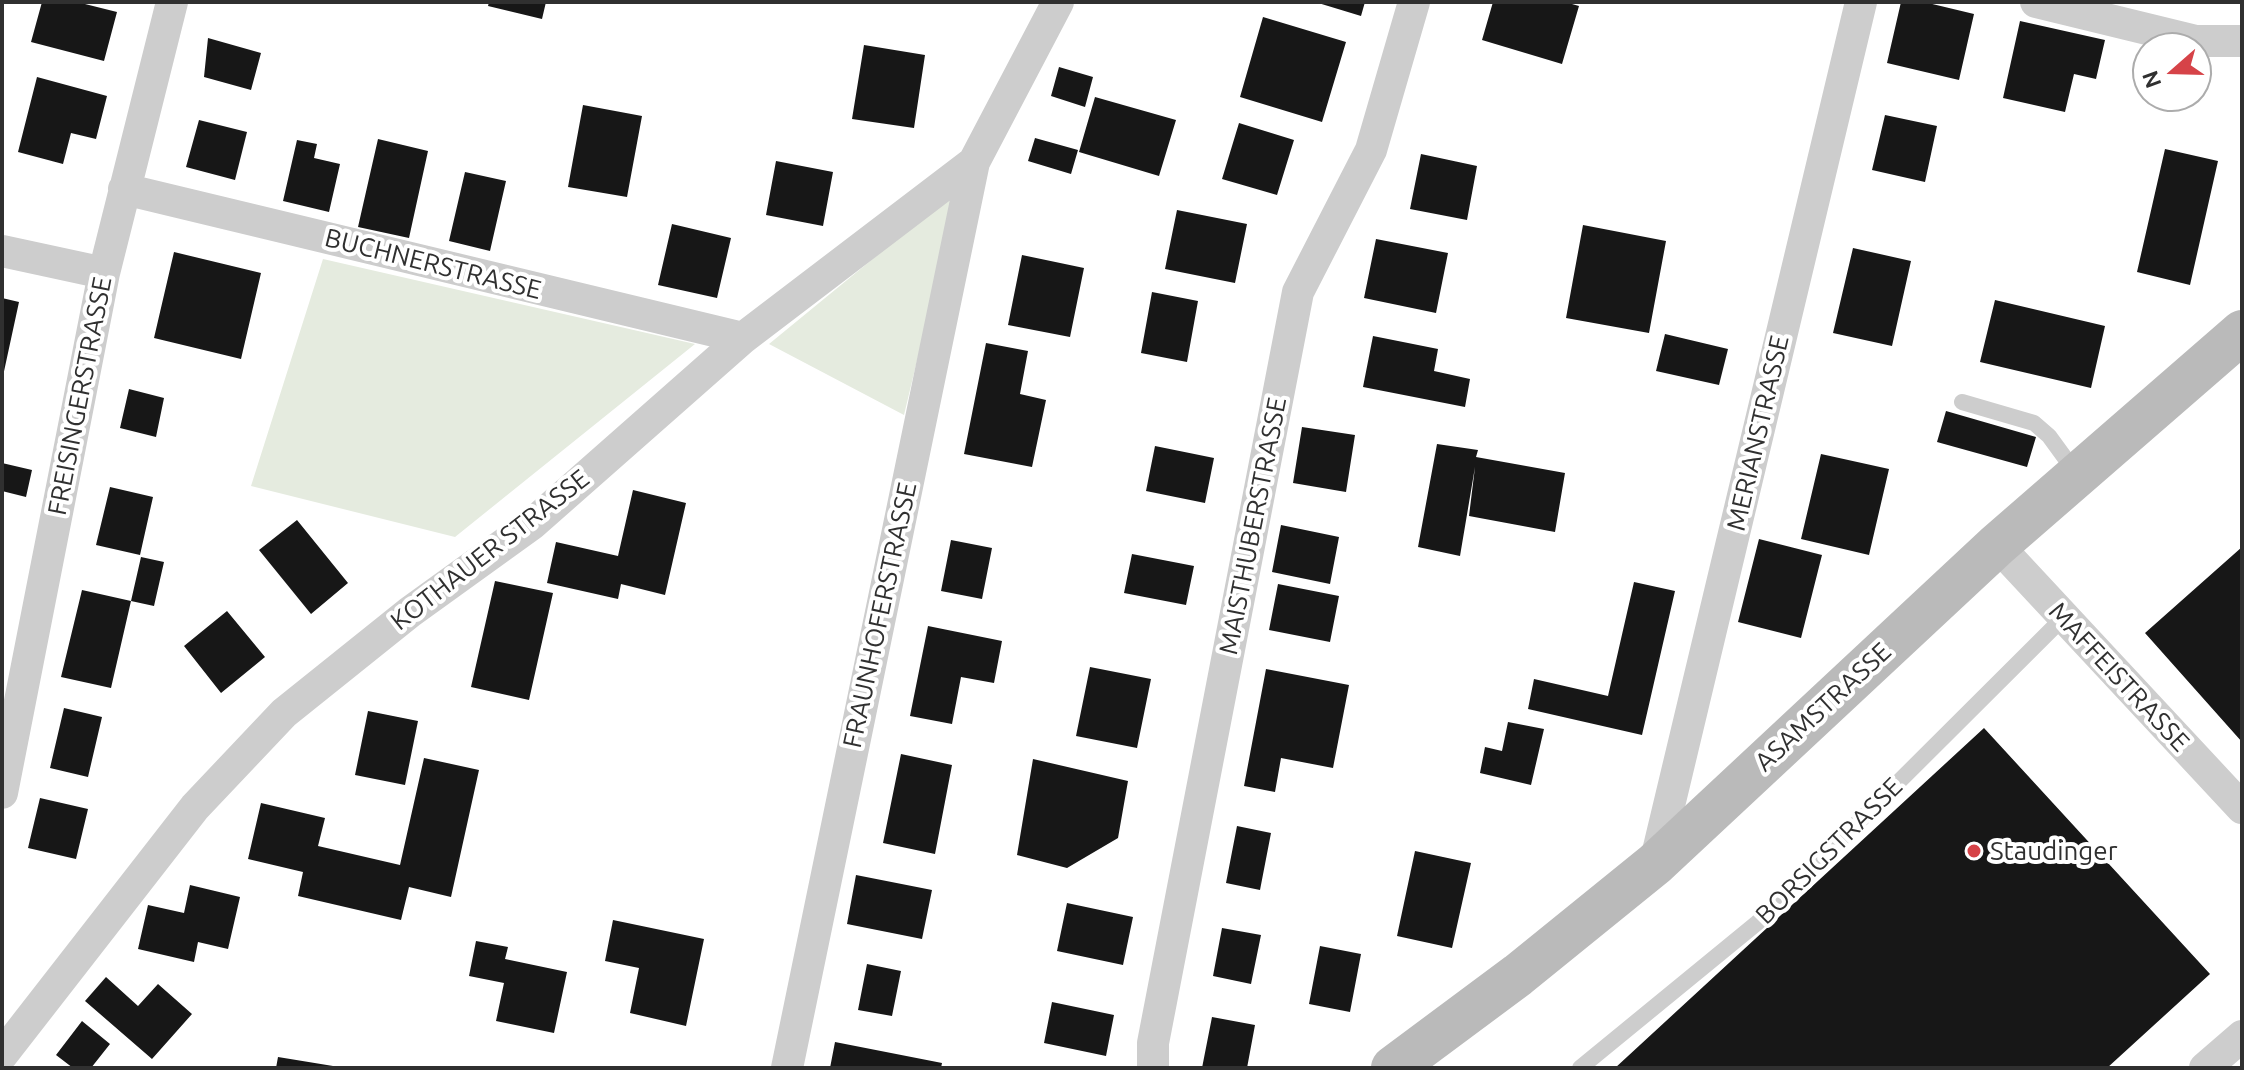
<!DOCTYPE html>
<html>
<head>
<meta charset="utf-8">
<style>
  body { margin:0 }
  #map { position:relative; width:2244px; height:1070px; overflow:hidden; background:#fff; font-family:Ubuntu,sans-serif }
  canvas { display:block }
  .frame { position:absolute; inset:0; border:4px solid #303030; pointer-events:none }
  .north { position:absolute; left:2132px; top:32px; width:80px; height:80px; box-sizing:border-box; background:#fff; border:2px solid #acacac; border-radius:50%; rotate:250deg; font-size:22px; font-weight:700; line-height:32px; text-align:center; color:#303030 }
  .north::after { content:''; display:block; margin:auto; width:28px; height:36px; background:#d64348; clip-path:polygon(50% 0,100% 100%,50% 72%,0 100%) }
</style>
</head>
<body>
<div id="map">
<canvas width="2244" height="1070"></canvas>
<div class="frame"></div>
<div class="north">N</div>
</div>
<script>
const g = document.querySelector('canvas').getContext('2d');
g.lineJoin = 'round';
function fillPath(path, color) { g.fillStyle = color; g.fill(path, 'evenodd'); }
const toPath = rows => new Path2D(rows.map(r => 'M' + r).join(''));
function strokePath(path, color, width, dash) { g.strokeStyle = color; g.lineWidth = width; g.lineCap = dash ? 'butt' : 'round'; g.setLineDash(dash || []); g.stroke(path); }
function label(font, color, halo, rows, align = 'center') {
  g.font = font + ' Ubuntu,sans-serif'; g.lineWidth = 8; g.setLineDash([]); g.textBaseline = 'middle'; g.strokeStyle = halo; g.fillStyle = color; for (const [text, x, y, turn = 0] of rows) {
    g.save(); g.translate(x, y); g.rotate((+turn || 0) * Math.PI / 180); g.textAlign = isNaN(turn) ? turn : align; if (halo) g.strokeText(text, 0, 0); g.fillText(text, 0, 0); g.restore();
  }
}
const green = toPath([
  [958,189,904,415,769,344],
  [323,259,695,344,455,537,251,486]
]);
const building = toPath([
  [42,2,77,2,117,12,104,61,31,42],
  [489,2,546,2,542,19,488,6],
  [1315,2,1365,2,1361,16],
  [1493,2,1565,2,1579,6,1562,64,1482,40],
  [1901,2,1924,2,1974,14,1959,80,1887,63],
  [1263,17,1346,42,1322,122,1240,97],
  [2020,21,2105,40,2096,79,2074,74,2065,112,2003,98],
  [208,38,261,53,251,90,204,77],
  [864,45,925,55,914,128,852,119],
  [1059,67,1093,77,1085,107,1051,96],
  [37,77,107,96,96,139,71,133,63,164,18,152],
  [1095,97,1176,120,1159,176,1079,152],
  [583,105,642,116,627,197,568,187],
  [1885,115,1937,126,1925,182,1872,170],
  [199,120,247,132,235,180,186,167],
  [1239,123,1294,140,1277,195,1222,179],
  [1035,138,1078,150,1071,174,1028,161],
  [378,139,428,151,409,238,358,227],
  [297,140,317,144,314,158,340,164,329,212,283,201],
  [2165,149,2218,161,2190,285,2137,272],
  [1421,154,1477,166,1467,220,1410,209],
  [776,161,833,172,823,226,766,215],
  [465,172,506,181,490,251,449,241],
  [1177,210,1247,224,1235,283,1165,269],
  [672,224,731,238,717,298,658,285],
  [1583,225,1666,241,1649,333,1566,318],
  [1376,239,1448,253,1436,313,1364,298],
  [1853,248,1911,261,1892,346,1833,333],
  [174,252,261,273,241,359,154,338],
  [1022,255,1084,268,1070,337,1008,325],
  [1152,292,1198,301,1187,362,1141,353],
  [2,298,19,302,3,376,2,376],
  [1995,300,2105,326,2091,388,1980,362],
  [1665,334,1728,349,1719,385,1656,371],
  [1373,336,1438,349,1434,371,1470,379,1465,407,1363,387],
  [986,343,1028,351,1020,394,1046,400,1032,467,964,454],
  [129,389,164,398,156,437,120,428],
  [1946,411,2036,437,2027,467,1937,442],
  [1302,427,1355,435,1346,492,1293,483],
  [1437,444,1478,450,1476,457,1565,473,1555,532,1469,516,1475,467,1460,556,1418,547],
  [1155,446,1214,458,1205,503,1146,491],
  [1821,454,1889,469,1869,555,1801,539],
  [2,463,32,470,26,497,2,491],
  [110,487,153,497,140,555,96,545],
  [633,490,686,503,665,595,621,584,618,599,547,583,556,542,618,556],
  [297,520,348,583,311,614,259,550],
  [1281,525,1339,537,1330,584,1272,572],
  [1759,539,1822,555,1801,638,1738,622],
  [951,540,992,548,982,599,941,591],
  [2242,547,2242,742,2145,633],
  [1132,554,1194,566,1186,605,1124,593],
  [141,557,164,562,154,606,131,601],
  [495,581,553,593,529,700,471,687],
  [1634,582,1675,591,1642,735,1528,709,1534,679,1608,696],
  [1278,584,1339,596,1330,642,1269,630],
  [82,590,131,601,111,688,61,677],
  [227,611,265,657,221,693,184,646],
  [928,626,1002,641,994,683,961,677,952,724,910,716],
  [1090,667,1151,679,1137,748,1076,736],
  [1266,669,1349,685,1333,768,1281,758,1275,792,1244,786],
  [64,708,102,717,88,777,50,768],
  [368,711,418,721,405,785,355,775],
  [1508,722,1544,729,1531,785,1480,773,1485,747,1502,751],
  [1984,728,2210,974,2107,1068,1615,1068],
  [901,754,952,765,935,854,883,843],
  [424,758,479,770,451,897,409,887,401,920,298,896,303,872,248,859,261,803,325,818,318,846,400,865],
  [1033,759,1128,781,1118,838,1067,868,1017,855],
  [40,798,88,809,76,859,28,848],
  [1237,826,1271,833,1260,890,1226,883],
  [1415,851,1471,863,1452,948,1397,936],
  [856,875,932,890,922,939,847,924],
  [190,885,240,897,228,949,198,942,194,962,138,949,148,905,184,913],
  [1067,903,1133,917,1123,965,1057,951],
  [613,920,704,939,686,1026,630,1013,639,968,605,961],
  [1222,928,1261,935,1251,984,1213,976],
  [476,941,508,947,505,959,567,972,554,1033,496,1021,504,983,469,976],
  [1320,946,1361,954,1350,1012,1309,1004],
  [867,964,901,971,892,1016,858,1010],
  [106,977,138,1006,158,984,192,1014,152,1059,85,1001],
  [1052,1002,1114,1015,1106,1056,1044,1043],
  [1212,1017,1255,1025,1247,1068,1202,1068],
  [82,1021,110,1044,91,1068,73,1068,56,1055],
  [835,1042,942,1063,941,1068,830,1068],
  [278,1057,333,1066,332,1068,276,1068]
]);
const lane = toPath([
  [1962,402,2034,423,2049,436,2076,473],
  [1580,1068,1757,923,2063,618]
]);
const street = toPath([
  [2036,2,2196,41,2242,41],
  [124,189,743,338],
  [2,251,104,273],
  [1997,545,2242,808],
  [2,793,104,273,172,2],
  [1655,864,1861,2],
  [2,1055,195,807,284,713,410,612,532,524,743,338,974,162,1058,2],
  [787,1068,974,162],
  [1153,1068,1153,1043,1298,292,1371,150,1414,2],
  [2205,1068,2242,1036]
]);
const secondary = toPath([
  [1393,1068,1518,975,1655,864,1997,545,2242,332]
]);
const markers = [
  [1974,851,8,"#d64348"]
];
const streetNames = [
  ["BUCHNERSTRASSE",433,264,14],
  ["FREISINGERSTRASSE",80,396,-79],
  ["MERIANSTRASSE",1758,433,-77],
  ["MAISTHUBERSTRASSE",1253,526,-79],
  ["KOTHAUER STRASSE",490,550,-38],
  ["FRAUNHOFERSTRASSE",880,615,-78],
  ["MAFFEISTRASSE",2119,677,47],
  ["ASAMSTRASSE",1823,707,-43],
  ["BORSIGSTRASSE",1829,851,-45]
];
const poiNames = [
  ["Staudinger",1990,851]
];
fillPath(green, '#e5ebdf');
fillPath(building, '#171717');
strokePath(lane, '#cdcdcd', 16);
strokePath(street, '#cdcdcd', 32);
strokePath(secondary, '#bababa', 44);
for (const [x, y, r, color] of markers) { const dot = new Path2D(); dot.arc(x, y, r, 0, 2 * Math.PI); g.fillStyle = color; g.fill(dot); strokePath(dot, '#fff', 3); }
label('26px', '#303030', '#fff', streetNames);
label('26px', '#303030', '#fff', poiNames, 'left');
</script>
</body>
</html>
